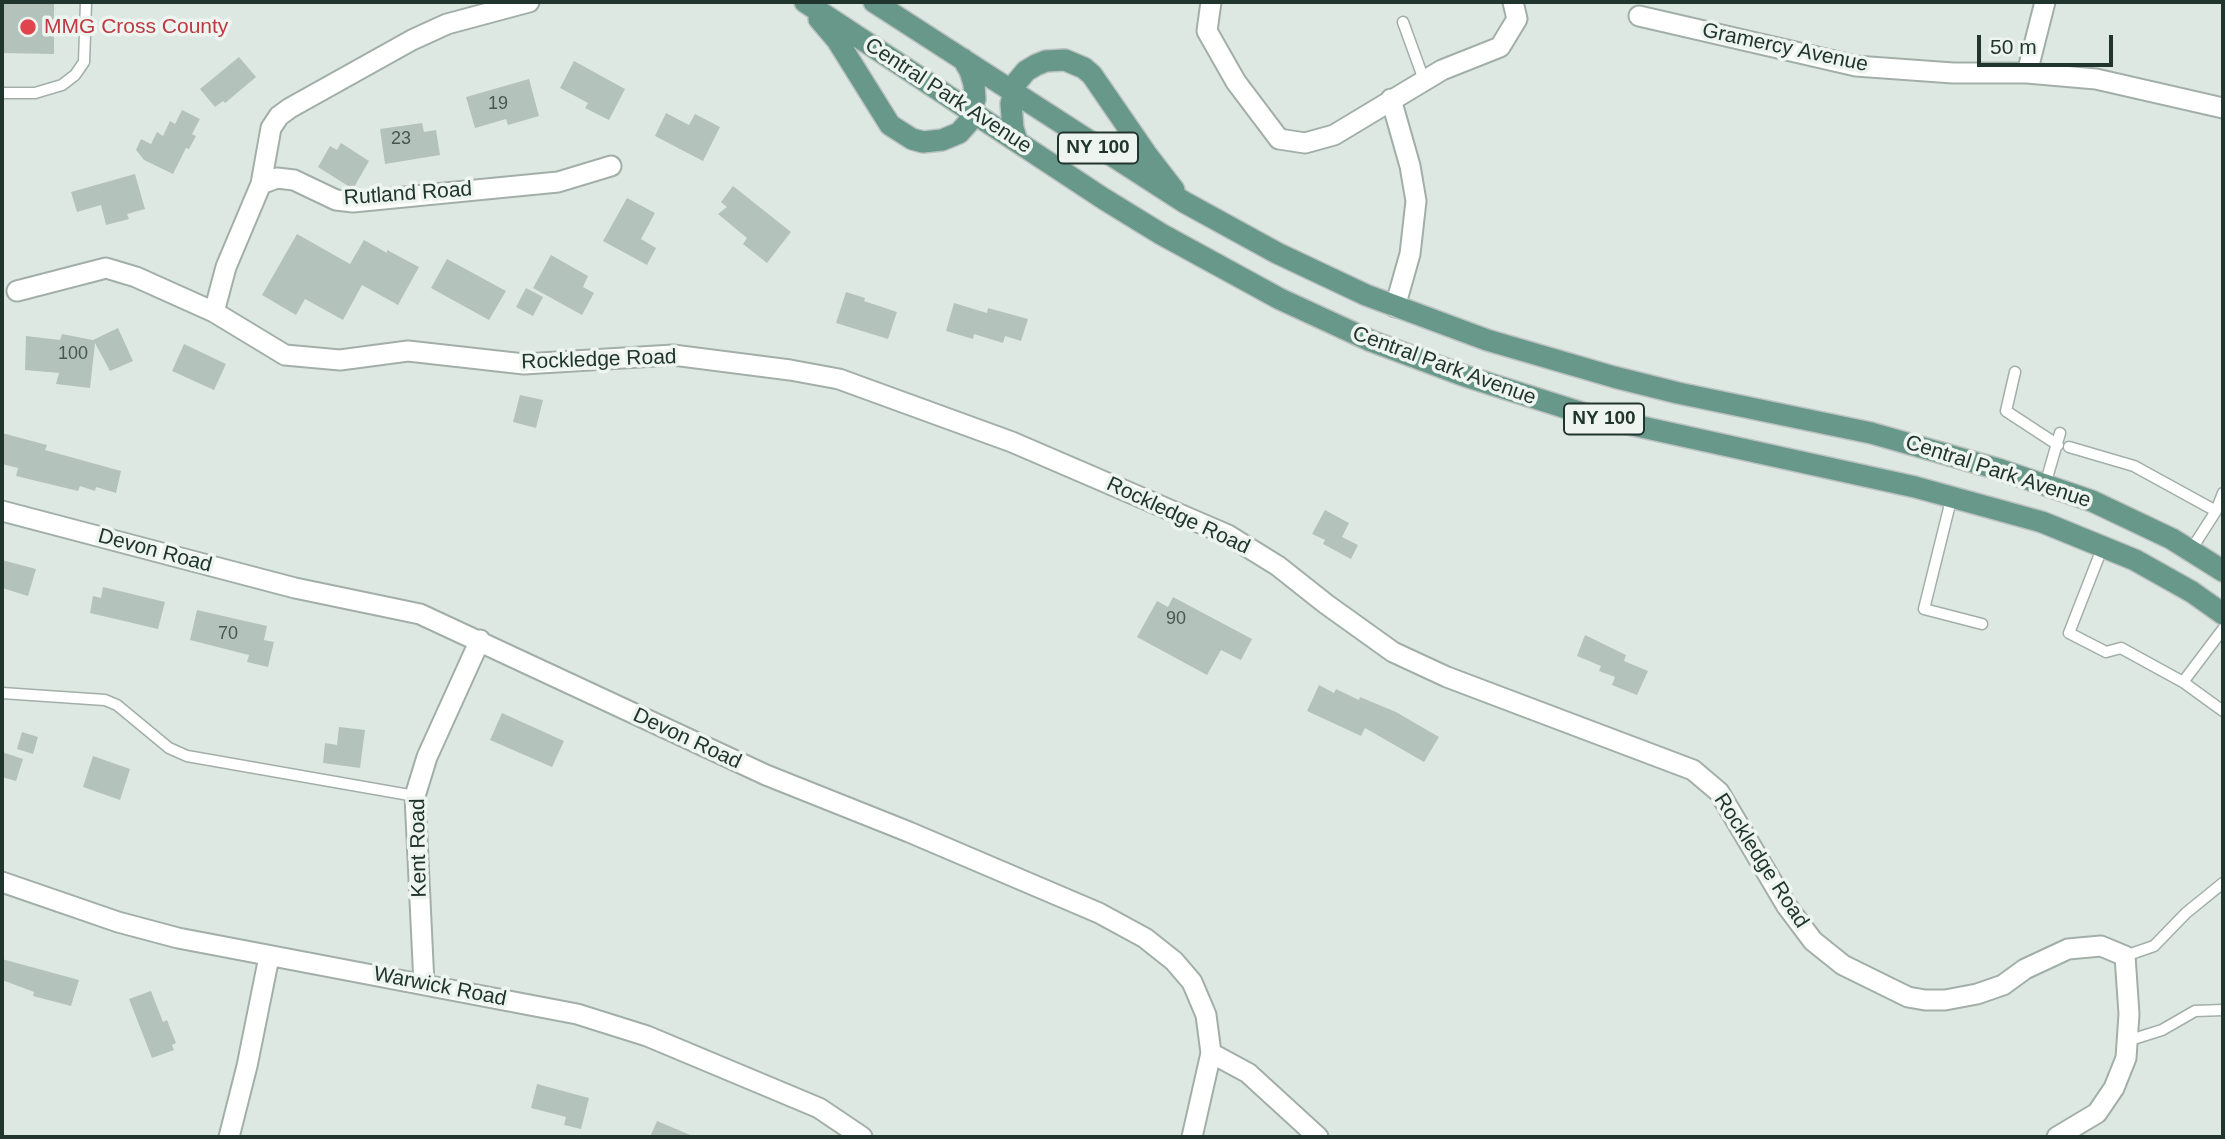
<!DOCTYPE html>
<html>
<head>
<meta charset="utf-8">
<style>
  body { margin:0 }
  #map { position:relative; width:2225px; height:1139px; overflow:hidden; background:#dee8e3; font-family:Arial,sans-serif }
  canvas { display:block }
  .frame { position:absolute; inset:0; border:4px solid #21352f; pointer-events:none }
  .scale { position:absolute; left:1977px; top:35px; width:136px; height:32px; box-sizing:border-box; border:4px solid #21352f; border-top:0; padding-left:9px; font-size:21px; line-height:24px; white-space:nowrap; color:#21352f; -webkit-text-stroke:5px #eef5f1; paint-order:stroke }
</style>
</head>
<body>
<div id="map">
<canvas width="2225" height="1139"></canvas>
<div class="frame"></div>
<div class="scale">50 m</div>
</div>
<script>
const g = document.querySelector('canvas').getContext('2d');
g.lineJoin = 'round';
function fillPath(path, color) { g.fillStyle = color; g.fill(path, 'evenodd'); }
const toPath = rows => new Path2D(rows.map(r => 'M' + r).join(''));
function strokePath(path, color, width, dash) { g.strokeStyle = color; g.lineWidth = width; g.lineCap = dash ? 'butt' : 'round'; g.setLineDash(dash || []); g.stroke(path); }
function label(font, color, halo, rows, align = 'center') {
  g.font = font + ' Arial,sans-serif'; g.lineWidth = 7; g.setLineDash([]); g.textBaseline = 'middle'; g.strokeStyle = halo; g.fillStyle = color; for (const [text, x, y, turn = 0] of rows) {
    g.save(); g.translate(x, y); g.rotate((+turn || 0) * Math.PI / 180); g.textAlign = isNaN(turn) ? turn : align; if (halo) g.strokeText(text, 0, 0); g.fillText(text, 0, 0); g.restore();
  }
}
const building = toPath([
  [2,2,54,2,54,54,2,53],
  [239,57,256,77,225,103,223,101,215,107,200,89],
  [574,61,625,89,609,120,585,108,588,103,560,88],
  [529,79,539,116,508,125,506,119,475,128,466,97],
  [182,110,200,119,192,134,196,136,189,149,186,148,173,174,144,160,136,150,141,139,151,144,157,132,163,136,170,121,175,124],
  [666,113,689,125,695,114,720,127,703,161,655,136],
  [422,123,424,132,436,130,440,155,385,164,380,129],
  [341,143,369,161,353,189,318,167,330,146,337,150],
  [135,174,145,209,127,214,129,219,106,225,101,205,77,212,71,192],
  [733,186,791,232,767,263,743,244,747,238,718,214,727,207,721,202],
  [627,198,655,213,641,239,656,248,647,265,603,241],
  [297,234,350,264,364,240,387,253,387,250,419,267,398,305,362,285,343,320,305,299,296,315,262,295],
  [551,255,588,276,583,287,594,293,582,315,533,288],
  [447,259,506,291,489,320,431,288],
  [526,288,543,297,533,316,516,307],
  [846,292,865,298,864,301,897,312,888,339,836,323],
  [954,303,987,313,988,308,1028,319,1021,341,1005,336,1003,343,974,334,973,339,946,331],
  [118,328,133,361,110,371,95,343,90,388,56,384,59,373,25,370,26,336,60,340,62,334,93,340],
  [184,344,226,364,214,390,172,371],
  [520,395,543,400,536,428,513,422],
  [2,433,47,445,45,450,121,471,116,493,96,487,95,491,80,486,78,491,16,476,18,468,2,464],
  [1325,510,1349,523,1342,537,1358,545,1351,559,1323,544,1325,540,1312,534],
  [2,560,36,569,28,596,2,588],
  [103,587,165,602,158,629,90,613,93,596,101,598],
  [1173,597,1252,639,1241,660,1221,650,1207,675,1137,637,1157,601,1168,607],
  [197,610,267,626,264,640,274,642,268,667,247,662,249,655,190,640],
  [1585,635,1626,655,1624,661,1648,671,1637,695,1612,685,1615,677,1599,671,1601,666,1577,656],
  [1319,685,1334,693,1336,689,1359,700,1360,697,1396,712,1439,737,1424,762,1365,728,1361,736,1307,711],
  [502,713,564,741,552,767,490,740],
  [339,727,365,730,360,768,323,763,325,743,337,745],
  [22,732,38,737,33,754,17,749],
  [2,752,23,759,16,781,2,777],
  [93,756,130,769,120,800,83,787],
  [2,959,79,980,71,1006,33,996,34,992,2,980],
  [151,991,163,1022,167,1020,176,1043,172,1045,174,1050,152,1058,129,999],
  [537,1084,589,1098,581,1129,564,1125,566,1117,531,1108],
  [657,1121,695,1137,650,1137]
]);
const service = toPath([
  [1403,22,1424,80],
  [2,93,35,93,62,85,75,75,84,62,86,3],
  [2015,372,2006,411,2058,445],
  [2069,447,2134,466,2216,511],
  [2045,485,2060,433],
  [1952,496,1924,609,1982,624],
  [2103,546,2069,633,2106,652,2121,648,2183,682],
  [2191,550,2216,511,2223,493],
  [2223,629,2183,682,2223,711],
  [2,693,105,700,117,705,169,748,187,756,415,796],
  [2125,956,2154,946,2186,913,2223,883],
  [2127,1041,2162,1030,2195,1011,2223,1010]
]);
const minor = toPath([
  [1211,2,1207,31,1236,82,1279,139,1305,143,1334,135,1442,70,1500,47,1517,19,1513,2],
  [1639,16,1856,66,1953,73,2027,73,2096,79,2223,108],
  [2027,73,2045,2],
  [1391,99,1410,166,1416,201,1410,254,1395,307],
  [261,184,271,128,279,116,290,108,412,40,447,24,529,2],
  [17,291,106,268,136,277,214,312,285,355,340,360,408,351,524,364,673,355,790,370,839,379,1012,442,1228,535,1278,566,1326,604,1393,652,1447,677,1693,770,1719,792,1786,905,1813,941,1843,965,1908,997,1925,1000,1945,1000,1977,994,2003,985,2025,969,2068,949,2101,946,2125,956,2129,1014,2126,1058,2114,1088,2097,1113,2057,1137],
  [214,312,226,267,261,184,277,178,294,180,336,200,353,202,558,182,611,166],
  [2,511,295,588,420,614,766,775,909,832,1099,913,1145,938,1174,961,1192,982,1206,1015,1211,1053,1192,1137],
  [2,882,118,922,178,938,577,1014,647,1036,819,1108,862,1137],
  [424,984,415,796,427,757,480,640],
  [1211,1053,1248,1073,1318,1137],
  [229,1137,247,1066,269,957]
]);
const primary = toPath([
  [805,2,1104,199,1161,234,1280,299,1371,341,1465,376,1592,416,1915,487,2042,522,2135,560,2192,592,2223,614],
  [874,2,1184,202,1277,253,1366,295,1487,340,1614,377,1678,393,1871,433,1998,469,2092,501,2172,539,2223,571],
  [819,19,837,40,890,125,912,139,923,142,942,140,959,133,968,123,975,99,974,84,970,71,963,59],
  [1017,141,1013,128,1011,104,1016,83,1026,71,1036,65,1046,61,1065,60,1084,68,1092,75,1147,155,1174,190]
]);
const markers = [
  [28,27,9,"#e0444e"]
];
const numberNames = [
  ["19",498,104],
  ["23",401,139],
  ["100",73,354],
  ["90",1176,619],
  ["70",228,634]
];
const shields = [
  [1098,148,80],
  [1604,419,80]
];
const shieldNames = [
  ["NY 100",1098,148],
  ["NY 100",1604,419]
];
const healthNames = [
  ["MMG Cross County",44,27]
];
const streetNames = [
  ["Gramercy Avenue",1785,48,12],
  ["Central Park Avenue",948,96,33],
  ["Rutland Road",408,194,-4],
  ["Rockledge Road",599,360,-2],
  ["Central Park Avenue",1444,366,20],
  ["Central Park Avenue",1998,472,18],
  ["Rockledge Road",1178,516,25],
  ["Devon Road",155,551,15],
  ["Devon Road",687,739,25],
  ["Kent Road",419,848,-91],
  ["Rockledge Road",1761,861,57],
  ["Warwick Road",440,987,11]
];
fillPath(building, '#b4c2bc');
strokePath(service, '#a2afa9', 13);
strokePath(minor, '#a2afa9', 23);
strokePath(primary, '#bcc2c1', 24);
strokePath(service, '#fff', 10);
strokePath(minor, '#fff', 19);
strokePath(primary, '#679889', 21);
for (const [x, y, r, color] of markers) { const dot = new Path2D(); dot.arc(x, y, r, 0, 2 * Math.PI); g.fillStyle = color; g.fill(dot); strokePath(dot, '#eef5f1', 2.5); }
label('18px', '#465852', null, numberNames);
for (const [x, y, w] of shields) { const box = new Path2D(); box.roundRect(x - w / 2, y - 15.5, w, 31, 5); g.fillStyle = '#eef5f1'; g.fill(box); strokePath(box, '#21352f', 2); }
label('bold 19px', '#21352f', null, shieldNames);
label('21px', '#be3a42', '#eef5f1', healthNames, 'left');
label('21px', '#21352f', '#eef5f1', streetNames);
</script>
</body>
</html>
